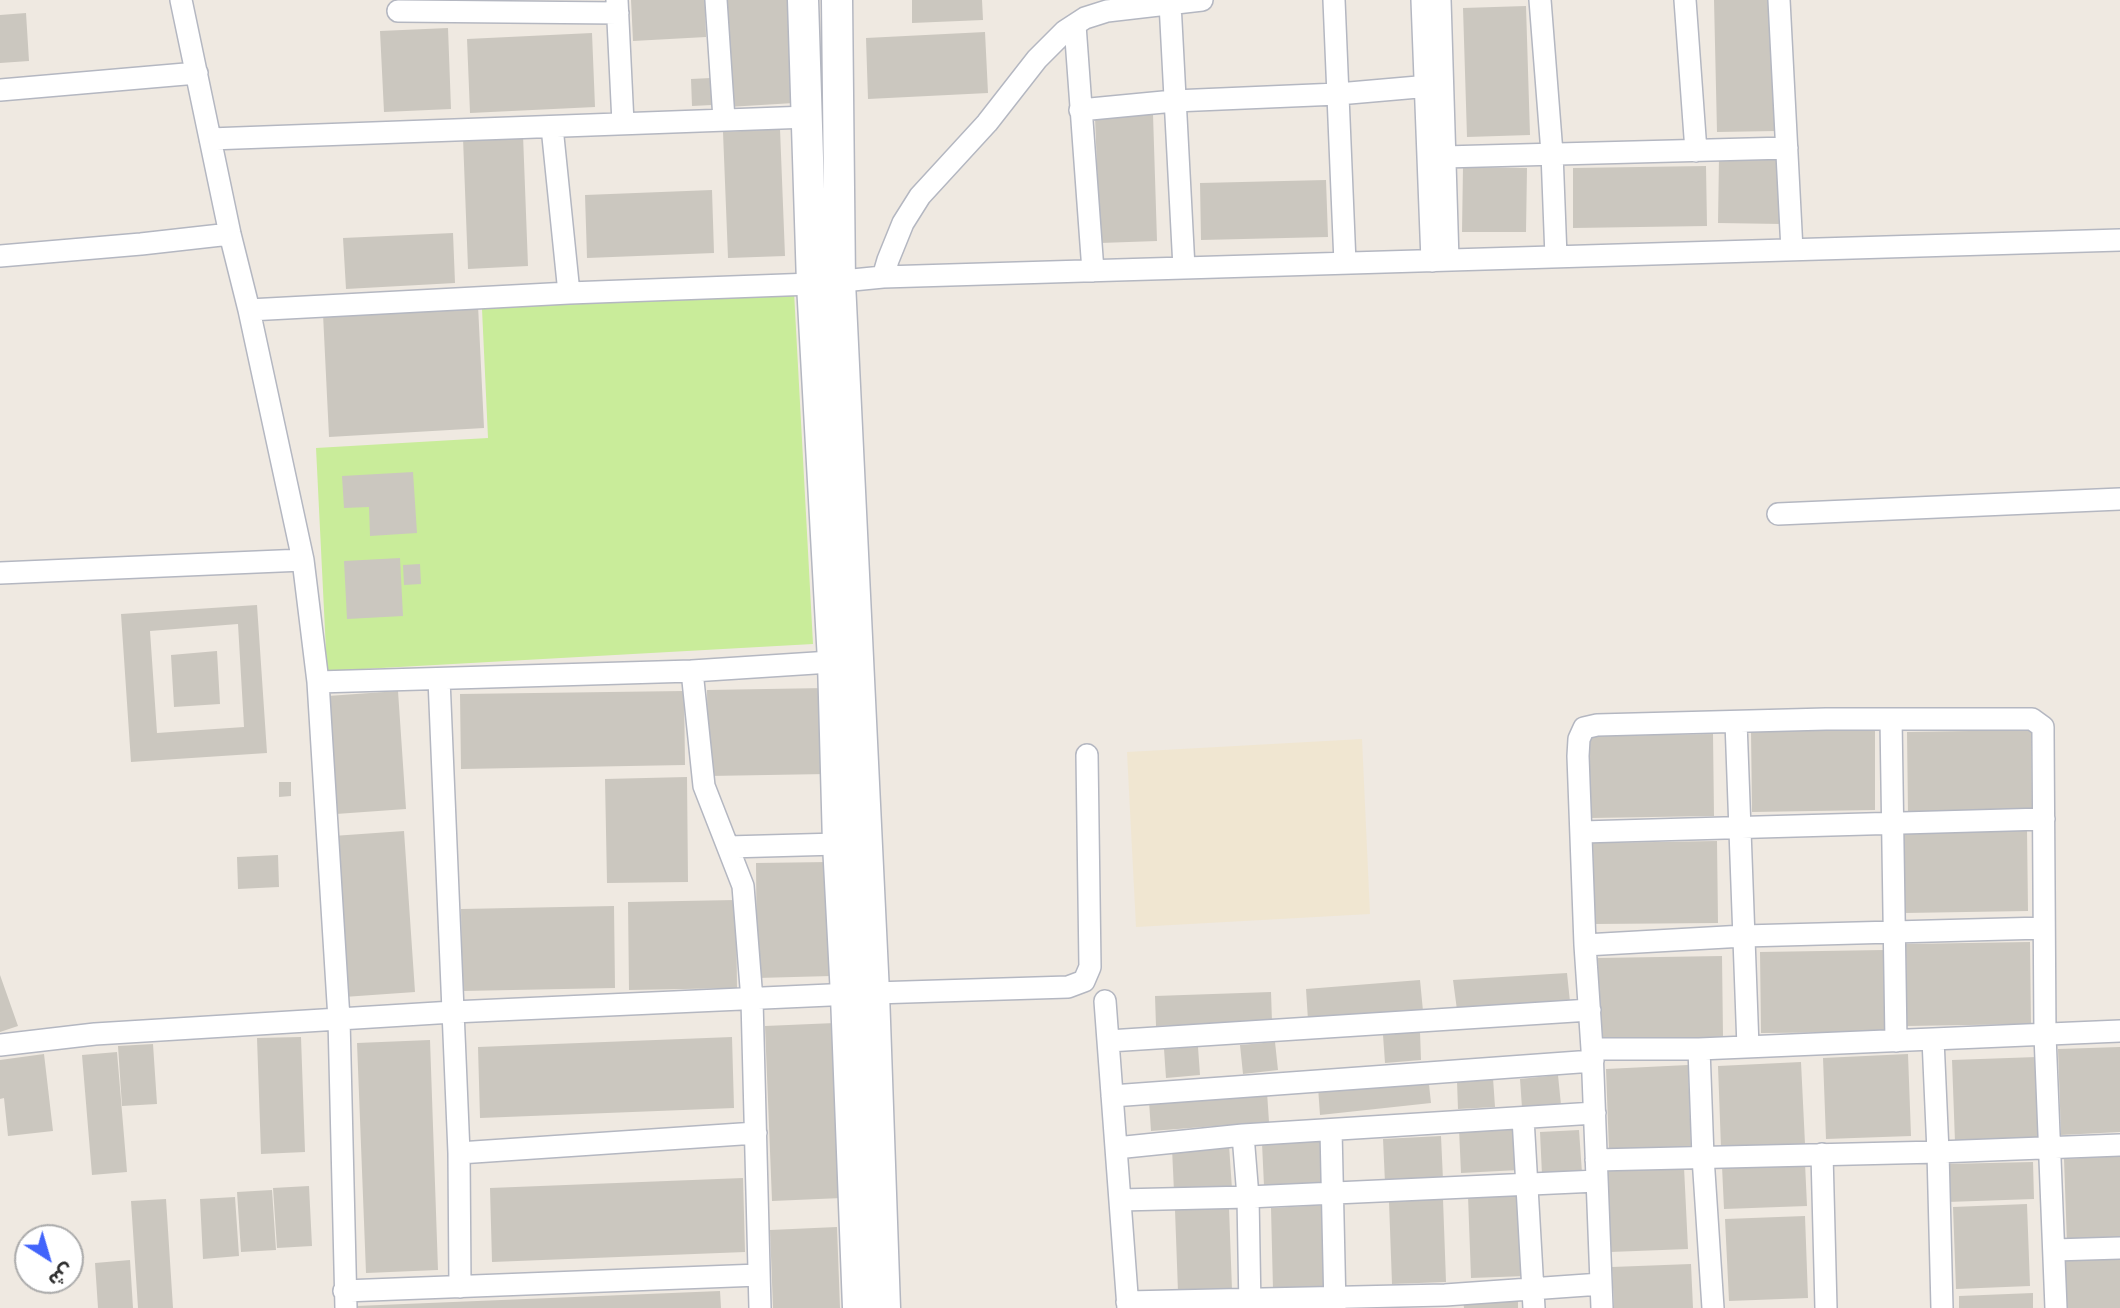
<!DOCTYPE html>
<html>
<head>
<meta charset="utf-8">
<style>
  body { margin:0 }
  #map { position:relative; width:2120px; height:1308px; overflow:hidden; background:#efe9e1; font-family:"Sofia Sans Condensed","Noto Sans Arabic",sans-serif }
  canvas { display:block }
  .north { position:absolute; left:14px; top:1224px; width:70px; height:70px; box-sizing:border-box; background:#fff; border:2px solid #ababab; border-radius:50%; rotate:143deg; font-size:19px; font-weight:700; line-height:28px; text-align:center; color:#2e2e2e }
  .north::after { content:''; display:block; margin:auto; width:24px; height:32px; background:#4264fb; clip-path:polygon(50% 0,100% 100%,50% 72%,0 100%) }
</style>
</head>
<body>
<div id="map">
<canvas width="2120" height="1308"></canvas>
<div class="north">ش</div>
</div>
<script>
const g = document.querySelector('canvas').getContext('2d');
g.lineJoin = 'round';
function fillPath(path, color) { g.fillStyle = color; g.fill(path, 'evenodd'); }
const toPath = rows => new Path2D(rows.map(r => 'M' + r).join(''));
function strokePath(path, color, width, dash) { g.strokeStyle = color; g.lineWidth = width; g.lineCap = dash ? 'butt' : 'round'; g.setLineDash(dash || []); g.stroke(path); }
const education = toPath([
  [1362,739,1370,914,1136,927,1127,752]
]);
const pitch = toPath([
  [794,292,813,644,327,671,316,448,488,438,482,309]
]);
const building = toPath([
  [631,0,705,0,706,37,633,41],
  [723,0,790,0,794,103,728,107],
  [912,0,982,0,983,20,912,23],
  [1714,0,1774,0,1776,131,1717,132],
  [1526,6,1530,135,1467,137,1463,8],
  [26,13,29,61,0,63,0,15],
  [448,28,451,109,384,112,380,31],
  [985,32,988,93,868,99,866,38],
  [592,33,595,107,470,113,467,39],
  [711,78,712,105,692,106,691,79],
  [1153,114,1157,241,1100,243,1095,117],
  [780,129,785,256,728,258,723,132],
  [523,135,528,266,468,269,463,138],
  [1719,158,1783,159,1782,224,1718,223],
  [1706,166,1707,226,1573,228,1573,168],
  [1463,167,1527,168,1526,232,1462,232],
  [1326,180,1328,237,1201,240,1200,183],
  [712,190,714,253,587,258,585,195],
  [453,233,455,283,346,289,343,238],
  [478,305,484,428,329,437,323,314],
  [413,472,417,533,370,536,369,507,344,508,342,476],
  [400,558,403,616,347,619,344,561],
  [420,564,421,584,404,585,403,565],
  [257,605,267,753,131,762,121,614],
  [238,624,244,727,157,733,150,631],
  [217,651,220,704,174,707,171,655],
  [826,688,827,774,708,776,707,690],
  [398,691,406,809,336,814,328,696],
  [684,691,685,765,461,769,460,694],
  [1875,729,1875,810,1752,812,1751,731],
  [2031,730,2032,811,1908,813,1907,732],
  [1713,734,1714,816,1590,818,1589,736],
  [687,777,688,882,607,883,605,779],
  [279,782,291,782,291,796,279,797],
  [2027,829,2028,911,1904,913,1903,831],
  [404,831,415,992,344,997,333,836],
  [1717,841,1718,923,1594,924,1593,843],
  [278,855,279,887,238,889,237,857],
  [829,862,831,976,757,978,756,863],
  [736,900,737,988,629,990,628,902],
  [614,906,615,988,462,991,461,909],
  [2030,942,2031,1024,1907,1026,1906,944],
  [1884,950,1885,1032,1761,1033,1760,952],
  [1722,956,1723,1037,1599,1039,1598,958],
  [1567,973,1570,1002,1457,1010,1453,980],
  [0,975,18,1026,0,1032],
  [1420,980,1423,1011,1308,1020,1306,989],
  [1271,992,1272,1022,1156,1026,1155,996],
  [835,1023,842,1198,772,1201,765,1026],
  [1420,1032,1421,1060,1385,1063,1383,1035],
  [301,1037,305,1152,261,1154,257,1038],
  [732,1037,734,1108,480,1118,478,1047],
  [430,1040,438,1270,366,1273,357,1043],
  [1275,1042,1278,1070,1243,1074,1240,1045],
  [153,1044,157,1104,122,1106,118,1046],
  [1198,1047,1200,1075,1166,1078,1164,1049],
  [2120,1047,2120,1132,2061,1135,2058,1049],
  [117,1052,127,1172,92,1175,82,1055],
  [44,1054,53,1131,8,1136,4,1098,0,1099,0,1060],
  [1908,1054,1911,1136,1826,1139,1823,1058],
  [2037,1057,2040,1138,1955,1142,1952,1060],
  [1801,1062,1805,1144,1721,1148,1718,1066],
  [1688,1065,1691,1147,1609,1150,1606,1069],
  [1428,1075,1431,1103,1320,1115,1318,1087],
  [1558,1075,1561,1105,1522,1108,1520,1079],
  [1493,1078,1495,1107,1458,1109,1457,1081],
  [1267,1092,1269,1122,1151,1131,1149,1101],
  [1517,1126,1519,1170,1461,1173,1459,1129],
  [1579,1130,1582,1173,1542,1175,1540,1132],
  [1441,1136,1443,1180,1385,1183,1383,1139],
  [1320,1139,1322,1183,1264,1186,1262,1143],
  [1229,1145,1232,1189,1174,1192,1172,1148],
  [2120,1156,2120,1242,2067,1244,2064,1159],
  [2033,1162,2034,1199,1947,1202,1946,1164],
  [1805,1163,1807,1206,1724,1209,1722,1166],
  [1684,1167,1688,1249,1610,1252,1607,1170],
  [743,1178,745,1252,492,1262,490,1188],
  [309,1186,312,1246,277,1248,273,1188],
  [272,1190,276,1250,241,1252,237,1192],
  [1523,1193,1526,1276,1471,1278,1468,1196],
  [235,1197,239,1256,203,1259,200,1199],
  [166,1199,173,1308,138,1308,131,1201],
  [1443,1199,1446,1282,1392,1284,1389,1202],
  [2027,1204,2030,1286,1956,1289,1953,1207],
  [1325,1205,1328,1288,1273,1290,1271,1208],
  [1229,1208,1232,1290,1178,1292,1175,1210],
  [1805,1216,1808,1298,1729,1301,1725,1219],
  [837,1227,840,1308,773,1308,770,1230],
  [2120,1256,2120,1308,2065,1308,2063,1259],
  [130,1260,133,1308,98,1308,95,1263],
  [1691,1264,1693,1308,1614,1308,1612,1267],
  [720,1291,721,1308,356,1308,356,1306],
  [2033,1293,2033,1308,1959,1308,1959,1296],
  [1518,1298,1518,1308,1464,1308,1463,1300]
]);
const street = toPath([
  [181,0,230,234,249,310,303,560,318,682,339,1019,346,1308],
  [617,0,623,123],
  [716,0,724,119],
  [1334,0,1345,263],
  [1422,0,1432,261],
  [1440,0,1448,260],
  [1540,0,1552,153,1556,257],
  [1685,0,1696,151],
  [1779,0,1792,250],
  [1170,3,1184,268],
  [398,11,618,13],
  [1075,25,1093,271],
  [0,90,197,73],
  [1080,110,1174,101,1338,94,1441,85],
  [552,127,569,293],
  [210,139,808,117],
  [1444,157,1787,148],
  [0,256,141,244,230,234],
  [883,277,888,260,903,223,920,196,987,123,1037,59,1065,31,1085,18,1107,11,1202,0],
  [249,310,569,293,812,284,883,277,2120,240],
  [1778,514,2120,499],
  [0,573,303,560],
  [692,671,704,786,743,886,752,1000,760,1308],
  [439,679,459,1153,460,1287],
  [318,682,692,671,846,661],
  [1891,719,1896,1041],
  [1736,722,1748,1047],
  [1582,832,2044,819],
  [728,847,838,844],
  [1585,945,1744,936,2044,928],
  [1105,1001,1128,1308],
  [1933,1039,1938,1152,1942,1308],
  [1109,1041,1590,1010],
  [0,1045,95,1034,453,1012,874,993,1068,987,1084,981,1090,967,1087,755],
  [1592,1049,1699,1049,2120,1031],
  [1699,1049,1703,1157,1713,1308],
  [1112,1096,1593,1061],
  [1523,1118,1534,1308],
  [1331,1130,1335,1308],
  [1243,1135,1248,1197,1250,1308],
  [1116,1148,1243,1135,1595,1113],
  [459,1153,756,1133],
  [1822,1154,1826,1308],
  [1596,1160,1938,1152,2120,1145],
  [1120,1200,1248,1197,1597,1181],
  [2054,1250,2120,1248],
  [344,1291,759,1275],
  [1127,1302,1445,1295,1601,1284],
  [1602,1308,1592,1049,1585,945,1578,756,1579,739,1584,728,1597,725,1826,719,2032,719,2043,727,2043,734,2045,1035,2056,1308]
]);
const secondary = toPath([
  [803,0,812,284,833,661,838,844,846,996,858,1308],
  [837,0,840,282,874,993,885,1308]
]);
fillPath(education, '#f0e6d1');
fillPath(pitch, '#c9ec9a');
fillPath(building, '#cbc7bf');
strokePath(street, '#b4b7c1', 24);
strokePath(secondary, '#b4b7c1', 33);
strokePath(street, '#fff', 21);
strokePath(secondary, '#fff', 30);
</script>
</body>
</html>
